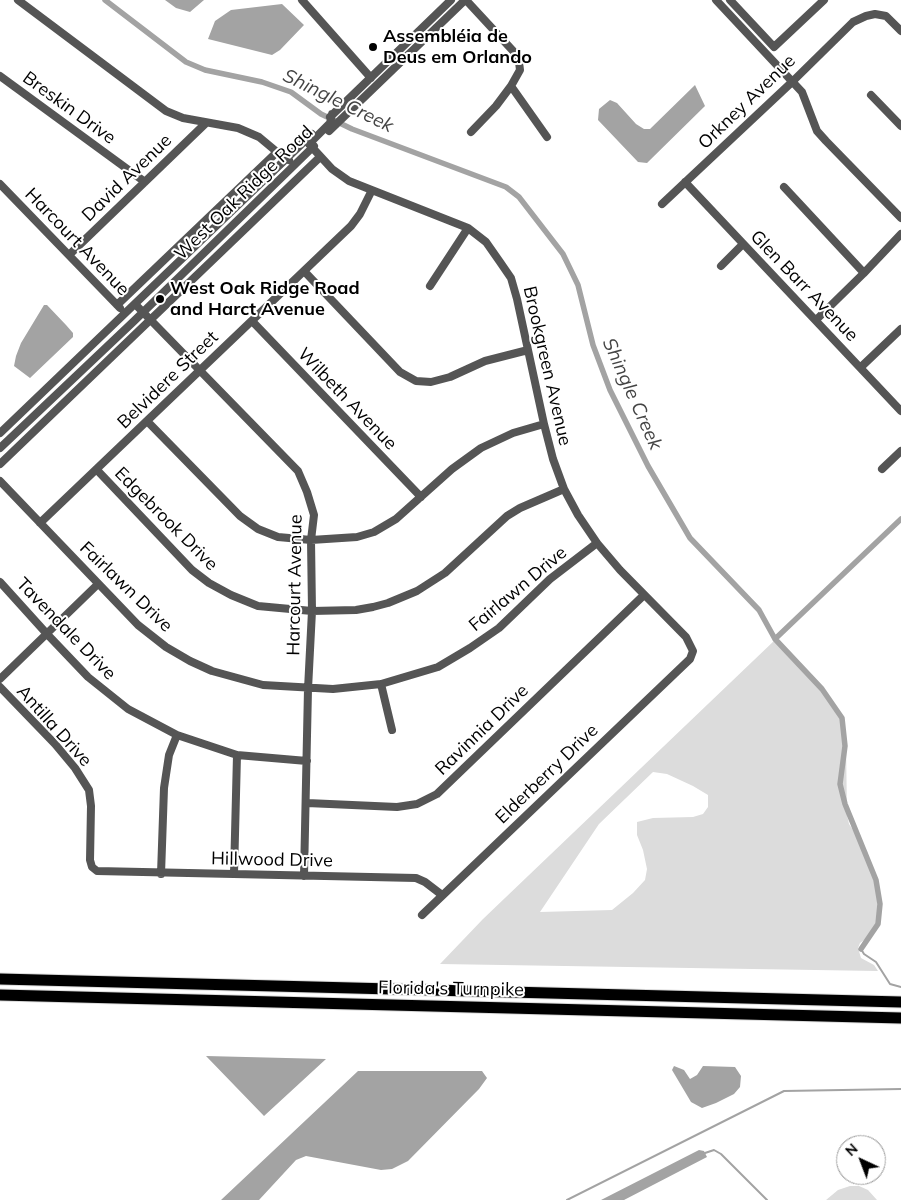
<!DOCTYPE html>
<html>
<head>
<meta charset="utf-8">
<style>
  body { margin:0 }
  #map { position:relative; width:901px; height:1200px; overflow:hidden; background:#fff; font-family:Mulish,sans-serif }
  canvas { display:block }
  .north { position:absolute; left:836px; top:1135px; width:50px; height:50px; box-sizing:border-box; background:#fff; border:1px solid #999; border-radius:50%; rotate:317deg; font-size:14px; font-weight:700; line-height:20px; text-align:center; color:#000 }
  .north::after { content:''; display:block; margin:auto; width:18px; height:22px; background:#000; clip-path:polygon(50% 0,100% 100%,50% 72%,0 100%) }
</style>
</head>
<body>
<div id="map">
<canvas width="901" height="1200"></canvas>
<div class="north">N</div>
</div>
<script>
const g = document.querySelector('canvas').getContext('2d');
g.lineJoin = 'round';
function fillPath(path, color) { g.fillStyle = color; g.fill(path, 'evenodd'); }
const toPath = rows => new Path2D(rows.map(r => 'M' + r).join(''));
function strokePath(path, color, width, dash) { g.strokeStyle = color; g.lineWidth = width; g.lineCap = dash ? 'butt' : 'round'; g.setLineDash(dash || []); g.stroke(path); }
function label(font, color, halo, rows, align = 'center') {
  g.font = font + ' Mulish,sans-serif'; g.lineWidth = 4; g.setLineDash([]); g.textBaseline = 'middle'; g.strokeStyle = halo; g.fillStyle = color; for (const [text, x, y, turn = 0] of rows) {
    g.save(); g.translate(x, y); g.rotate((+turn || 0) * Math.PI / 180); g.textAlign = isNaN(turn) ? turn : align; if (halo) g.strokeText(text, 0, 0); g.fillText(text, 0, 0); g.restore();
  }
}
const green = toPath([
  [776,639,829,698,842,721,846,743,847,815,849,824,867,851,877,890,878,915,877,928,874,933,860,943,858,948,861,958,874,965,878,971,440,964,483,919],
  [653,772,667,774,693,786,708,795,708,807,703,814,693,817,653,818,637,822,637,835,643,850,647,869,645,880,633,893,612,910,540,912,599,824],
  [850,1186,859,1186,868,1190,877,1200,826,1200,838,1190]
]);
const water = toPath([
  [165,0,204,0,190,12,176,8],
  [282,4,304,25,280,50,272,55,208,39,215,21,231,10],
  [695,85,705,106,647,163,638,162,598,120,599,109,610,100,617,103,636,124,644,129,650,129],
  [44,305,47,305,66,325,73,333,73,337,30,378,14,366,16,356,21,343],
  [206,1056,326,1059,264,1116],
  [674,1066,684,1070,690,1079,697,1075,703,1066,735,1067,741,1076,740,1087,734,1094,716,1103,702,1108,691,1102,672,1070],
  [358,1071,482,1071,487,1078,479,1089,408,1161,392,1169,381,1170,306,1156,296,1160,259,1200,221,1200],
  [699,1150,704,1151,707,1157,624,1200,601,1200]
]);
const stream = toPath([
  [861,949,864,954,876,962,890,984,901,987],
  [705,1153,714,1150,721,1154,767,1200],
  [567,1200,784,1091,901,1089]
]);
const canal = toPath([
  [105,0,186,62,205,70,262,82,291,92,321,114,352,129,506,187,519,197,563,254,578,285,593,345,610,390,648,466,690,538,759,610,775,639,822,689,842,718,845,746,840,784,845,804,876,880,880,904,878,924,861,949],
  [775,639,901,519]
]);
const minor = toPath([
  [18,0,166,111,183,118,238,128,259,137,277,152,287,157,289,160],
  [302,0,371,78],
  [466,0,515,53,519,62,520,70,511,86,496,106,471,132],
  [716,0,802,92,817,131,826,141,901,218],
  [730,0,774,47,824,0],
  [0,76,145,182],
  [511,86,547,137],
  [871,95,901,126],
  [332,114,330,123,309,144,332,169,349,181,468,228,486,242,500,262,511,278,517,299,544,424,553,459,564,489,578,515,597,543,620,570,686,637,693,651,690,659,422,915],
  [330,117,451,0],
  [329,131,465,0],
  [685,182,901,411],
  [0,184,120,308],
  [784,187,864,273],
  [662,204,792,82,853,22,866,16,875,14,886,16,901,31],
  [69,255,206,123],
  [721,266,743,244],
  [304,271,400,372,416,381,431,382,450,377,485,361,528,350],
  [430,286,468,228],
  [135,304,298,471,307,492,314,515,311,540,312,611,308,689,304,876],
  [117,305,277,152],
  [816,320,864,273,901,234],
  [252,321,421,497],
  [861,367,901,329],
  [147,421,240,516,258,529,278,537,311,540,357,537,374,532,396,519,452,469,481,448,513,433,544,424],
  [0,433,312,134],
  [0,448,133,322,314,146],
  [0,464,320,157],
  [882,469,901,451],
  [97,470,192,570,209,583,231,595,258,606,312,611,356,610,373,607,388,603,417,591,445,573,507,516,520,508,564,489],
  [0,481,138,625,166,647,190,661,212,671,263,685,333,689,381,684,438,667,470,648,499,628,550,579,597,543],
  [40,523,351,226,360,214,372,190],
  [0,582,47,634,88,677,128,709,177,735,237,755,307,761],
  [0,679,98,584],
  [381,684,392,730],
  [0,687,55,744,75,768,89,790,91,806,90,860,92,867,97,871,416,878,425,882,442,895],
  [307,803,397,807,417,804,437,794,644,595],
  [161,874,164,788,169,755,177,735],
  [234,874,237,755]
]);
const highway = toPath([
  [0,979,901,1002],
  [0,995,901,1018]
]);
const markers = [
  [373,47,5,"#000"],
  [160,299,5,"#000"]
];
const poiNames = [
  ["Assembléia de",383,37],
  ["Deus em Orlando",383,58],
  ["West Oak Ridge Road",170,289],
  ["and Harct Avenue",170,310]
];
const streetNames = [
  ["Orkney Avenue",747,102,-44],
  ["Breskin Drive",69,108,36],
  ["David Avenue",127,178,-44],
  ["West Oak Ridge Road",244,193,-44],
  ["Harcourt Avenue",77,242,46],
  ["Glen Barr Avenue",804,286,46],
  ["Brookgreen Avenue",547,366,77],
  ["Belvidere Street",168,380,-44],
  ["Wilbeth Avenue",347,399,46],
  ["Edgebrook Drive",166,519,45],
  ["Harcourt Avenue",295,585,-89],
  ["Fairlawn Drive",126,587,44],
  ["Fairlawn Drive",518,589,-40],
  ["Tavendale Drive",66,629,46],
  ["Antilla Drive",54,726,48],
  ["Ravinnia Drive",482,730,-44],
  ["Elderberry Drive",547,774,-44],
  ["Hillwood Drive",272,860,1],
  ["Florida's Turnpike",451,989,1]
];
const waterNames = [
  ["Shingle Creek",338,101,26],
  ["Shingle Creek",632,394,66]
];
fillPath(green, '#dcdcdc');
fillPath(water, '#a3a3a3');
strokePath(stream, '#a3a3a3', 2);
strokePath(canal, '#a3a3a3', 5.5);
strokePath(highway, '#dbdbdb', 13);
strokePath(minor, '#555', 8);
strokePath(highway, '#000', 11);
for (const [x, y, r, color] of markers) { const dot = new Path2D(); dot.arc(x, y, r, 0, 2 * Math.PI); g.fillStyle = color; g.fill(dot); strokePath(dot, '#fff', 2); }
label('bold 18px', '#000', '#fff', poiNames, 'left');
label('18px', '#000', '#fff', streetNames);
label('italic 19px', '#444', '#fff', waterNames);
</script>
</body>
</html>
